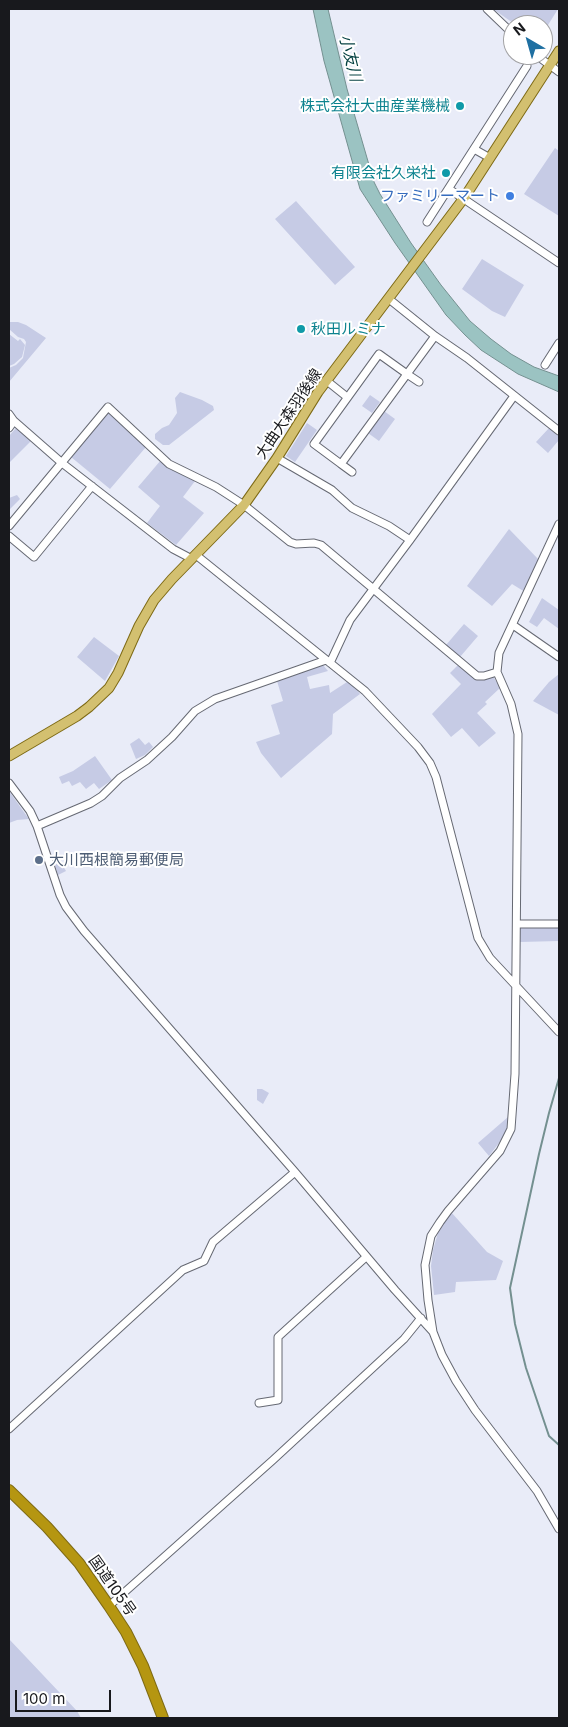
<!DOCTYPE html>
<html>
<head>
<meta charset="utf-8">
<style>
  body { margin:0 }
  #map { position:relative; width:568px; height:1727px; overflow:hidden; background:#e9ecf8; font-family:Inter,sans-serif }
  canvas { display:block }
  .frame { position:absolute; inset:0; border:10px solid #18191d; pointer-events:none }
  .north { position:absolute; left:503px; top:15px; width:50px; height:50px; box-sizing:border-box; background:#fff; border:1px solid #a3a3a5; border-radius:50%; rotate:322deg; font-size:14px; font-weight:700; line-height:20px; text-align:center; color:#18191d }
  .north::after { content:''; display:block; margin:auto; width:18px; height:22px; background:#1f70a2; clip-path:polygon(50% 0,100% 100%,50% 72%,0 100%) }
  .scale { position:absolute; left:15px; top:1690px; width:96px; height:22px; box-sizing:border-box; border:2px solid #18191d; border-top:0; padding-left:6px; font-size:15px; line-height:18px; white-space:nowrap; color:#18191d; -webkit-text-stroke:4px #fff; paint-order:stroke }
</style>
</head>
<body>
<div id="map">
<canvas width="568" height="1727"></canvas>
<div class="frame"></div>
<div class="north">N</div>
<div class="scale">100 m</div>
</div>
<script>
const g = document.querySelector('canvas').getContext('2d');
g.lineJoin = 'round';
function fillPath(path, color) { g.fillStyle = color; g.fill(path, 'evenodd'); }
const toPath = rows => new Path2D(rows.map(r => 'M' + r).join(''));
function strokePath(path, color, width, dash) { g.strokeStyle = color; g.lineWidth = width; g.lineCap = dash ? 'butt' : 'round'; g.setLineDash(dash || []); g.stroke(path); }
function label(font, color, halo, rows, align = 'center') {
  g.font = font + ' Inter,"Noto Sans JP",sans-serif'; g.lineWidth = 4; g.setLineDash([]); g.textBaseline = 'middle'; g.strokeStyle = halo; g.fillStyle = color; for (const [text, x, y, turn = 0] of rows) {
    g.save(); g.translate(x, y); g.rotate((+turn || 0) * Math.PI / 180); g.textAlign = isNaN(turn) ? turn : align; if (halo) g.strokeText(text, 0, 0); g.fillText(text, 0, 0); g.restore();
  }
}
const green = toPath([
  [493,9,558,9,543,33,543,25,516,25],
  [555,148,559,151,559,216,524,194],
  [296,201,355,267,335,285,275,219],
  [482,259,524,285,505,317,492,311,462,289],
  [9,322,18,322,26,325,46,338,9,382,9,368,16,365,23,358,26,342,24,339,18,337,9,329],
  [9,334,18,341,20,339,25,345,22,357,14,364,9,366],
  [180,392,202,400,213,406,214,410,169,445,163,445,155,439,155,434,162,428,169,425,177,413,175,398],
  [370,395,380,402,372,413,362,406],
  [384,411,395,419,379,441,368,433],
  [109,412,146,447,110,489,71,457],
  [307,423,317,430,295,462,286,456],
  [550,427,559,435,559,440,548,453,536,442],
  [16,428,32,440,9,463,9,436],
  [161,460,195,481,183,497,204,513,176,545,147,523,160,506,138,487],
  [17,495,20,499,9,510,9,498],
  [509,529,540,561,525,592,512,584,492,606,467,586],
  [542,598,559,610,559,629,544,618,537,627,529,622],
  [464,624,478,636,460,657,446,645],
  [94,637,119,656,105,681,77,657],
  [459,664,476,679,482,680,493,676,500,688,485,702,487,704,477,713,496,733,479,747,462,728,451,737,432,714,461,684,450,673],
  [323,665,328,671,307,677,310,689,329,685,330,693,347,682,354,686,360,694,333,714,332,734,281,778,261,753,256,742,280,734,271,705,283,701,277,681],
  [559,674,559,715,533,701,549,682],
  [139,738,145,745,149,742,153,747,145,755,136,759,130,744],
  [95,756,112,780,99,789,94,783,86,789,80,782,72,786,69,781,62,784,59,777,73,771],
  [9,791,21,808,29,819,17,820,9,823],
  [59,859,66,871,58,875,54,862],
  [559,926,559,941,520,942,520,927],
  [257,1089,262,1089,269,1093,263,1104,257,1100],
  [508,1117,507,1130,502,1139,489,1156,478,1143],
  [451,1212,487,1252,503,1261,496,1280,456,1282,455,1292,434,1295,431,1266,433,1250,438,1233],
  [9,1639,77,1711,81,1718,9,1718]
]);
const water = toPath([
  [313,9,328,9,347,89,374,182,380,194,411,243,441,285,470,321,491,339,511,354,534,367,559,376,559,392,518,374,481,350,465,335,446,315,395,243,360,189,324,61,313,9]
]);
const stream = toPath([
  [559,1078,549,1113,539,1154,510,1288,515,1324,526,1368,549,1436,559,1445]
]);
const minor = toPath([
  [487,9,513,34],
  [536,55,559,72],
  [474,149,490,158],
  [449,189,559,263],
  [427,222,527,66],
  [389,299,435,336,467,358,559,431],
  [545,365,559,343],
  [327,381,347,397],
  [419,382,407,374,379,354,314,444,341,464,407,374,435,336],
  [9,414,14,421,62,463,173,549,192,559],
  [9,428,14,421],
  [277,458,332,490,352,508,389,526,410,540],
  [341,464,352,472],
  [559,524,499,653,497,672,511,704,518,734,515,1074,511,1129,500,1151,448,1211,440,1222,431,1236,425,1265,428,1300,433,1332,442,1355,456,1381,475,1410,537,1491,559,1529],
  [9,526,108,407,169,464,216,487,244,505,290,542,296,544,314,543,321,545,477,676,484,676,497,672],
  [9,536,34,557,92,486],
  [196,555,365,691,418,747,430,763,436,777,478,938,490,958,559,1032],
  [513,625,559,657],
  [330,663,350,620,410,540,514,396],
  [9,783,30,811,37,826,60,895,66,907,84,931,295,1172,395,1290,433,1332],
  [37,826,91,803,102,796,120,778,147,760,172,737,195,711,215,699,326,660],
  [517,924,559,924],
  [259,1403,278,1400,278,1337,366,1257],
  [9,1429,183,1270,204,1261,213,1242,295,1172],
  [109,1606,273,1460,404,1339,421,1318]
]);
const major = toPath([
  [9,756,77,716,89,707,109,688,118,673,139,626,154,600,172,579,244,505,277,458,318,392,464,198,559,51]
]);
const highway = toPath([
  [9,1490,47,1527,79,1563,109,1606,126,1632,143,1666,163,1718]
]);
const markers = [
  [460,106,5,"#0f9aa8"],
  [446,173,5,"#0f9aa8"],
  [510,196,5,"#3f7fe0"],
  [301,329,5,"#0f9aa8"],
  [39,860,5,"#5c6f8a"]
];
const cultureNames = [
  ["株式会社大曲産業機械",450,106],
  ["有限会社久栄社",436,173],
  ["秋田ルミナ",311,329,"left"]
];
const shopNames = [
  ["ファミリーマート",500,196]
];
const streetNames = [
  ["大曲大森羽後線",289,414,-56],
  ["国道105号",112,1586,55]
];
const serviceNames = [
  ["大川西根簡易郵便局",49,860]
];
const waterNames = [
  ["小友川",350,58,76]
];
fillPath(green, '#c6cbe5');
fillPath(water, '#9bc3c2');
strokePath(water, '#749090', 1);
strokePath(stream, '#749090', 2);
strokePath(minor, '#666973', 9);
strokePath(major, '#7e6a15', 11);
strokePath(highway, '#7e6a15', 12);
strokePath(minor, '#fff', 7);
strokePath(major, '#d3c070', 9);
strokePath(highway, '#b59611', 10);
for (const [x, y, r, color] of markers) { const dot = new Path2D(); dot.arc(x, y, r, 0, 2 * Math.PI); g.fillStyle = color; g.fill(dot); strokePath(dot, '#fff', 2); }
label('15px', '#0d838f', '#fff', cultureNames, 'right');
label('15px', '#366cbe', '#fff', shopNames, 'right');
label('15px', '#18191d', '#fff', streetNames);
label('15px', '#4e5e75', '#fff', serviceNames, 'left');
label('italic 16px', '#003e3f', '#fff', waterNames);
</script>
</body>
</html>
